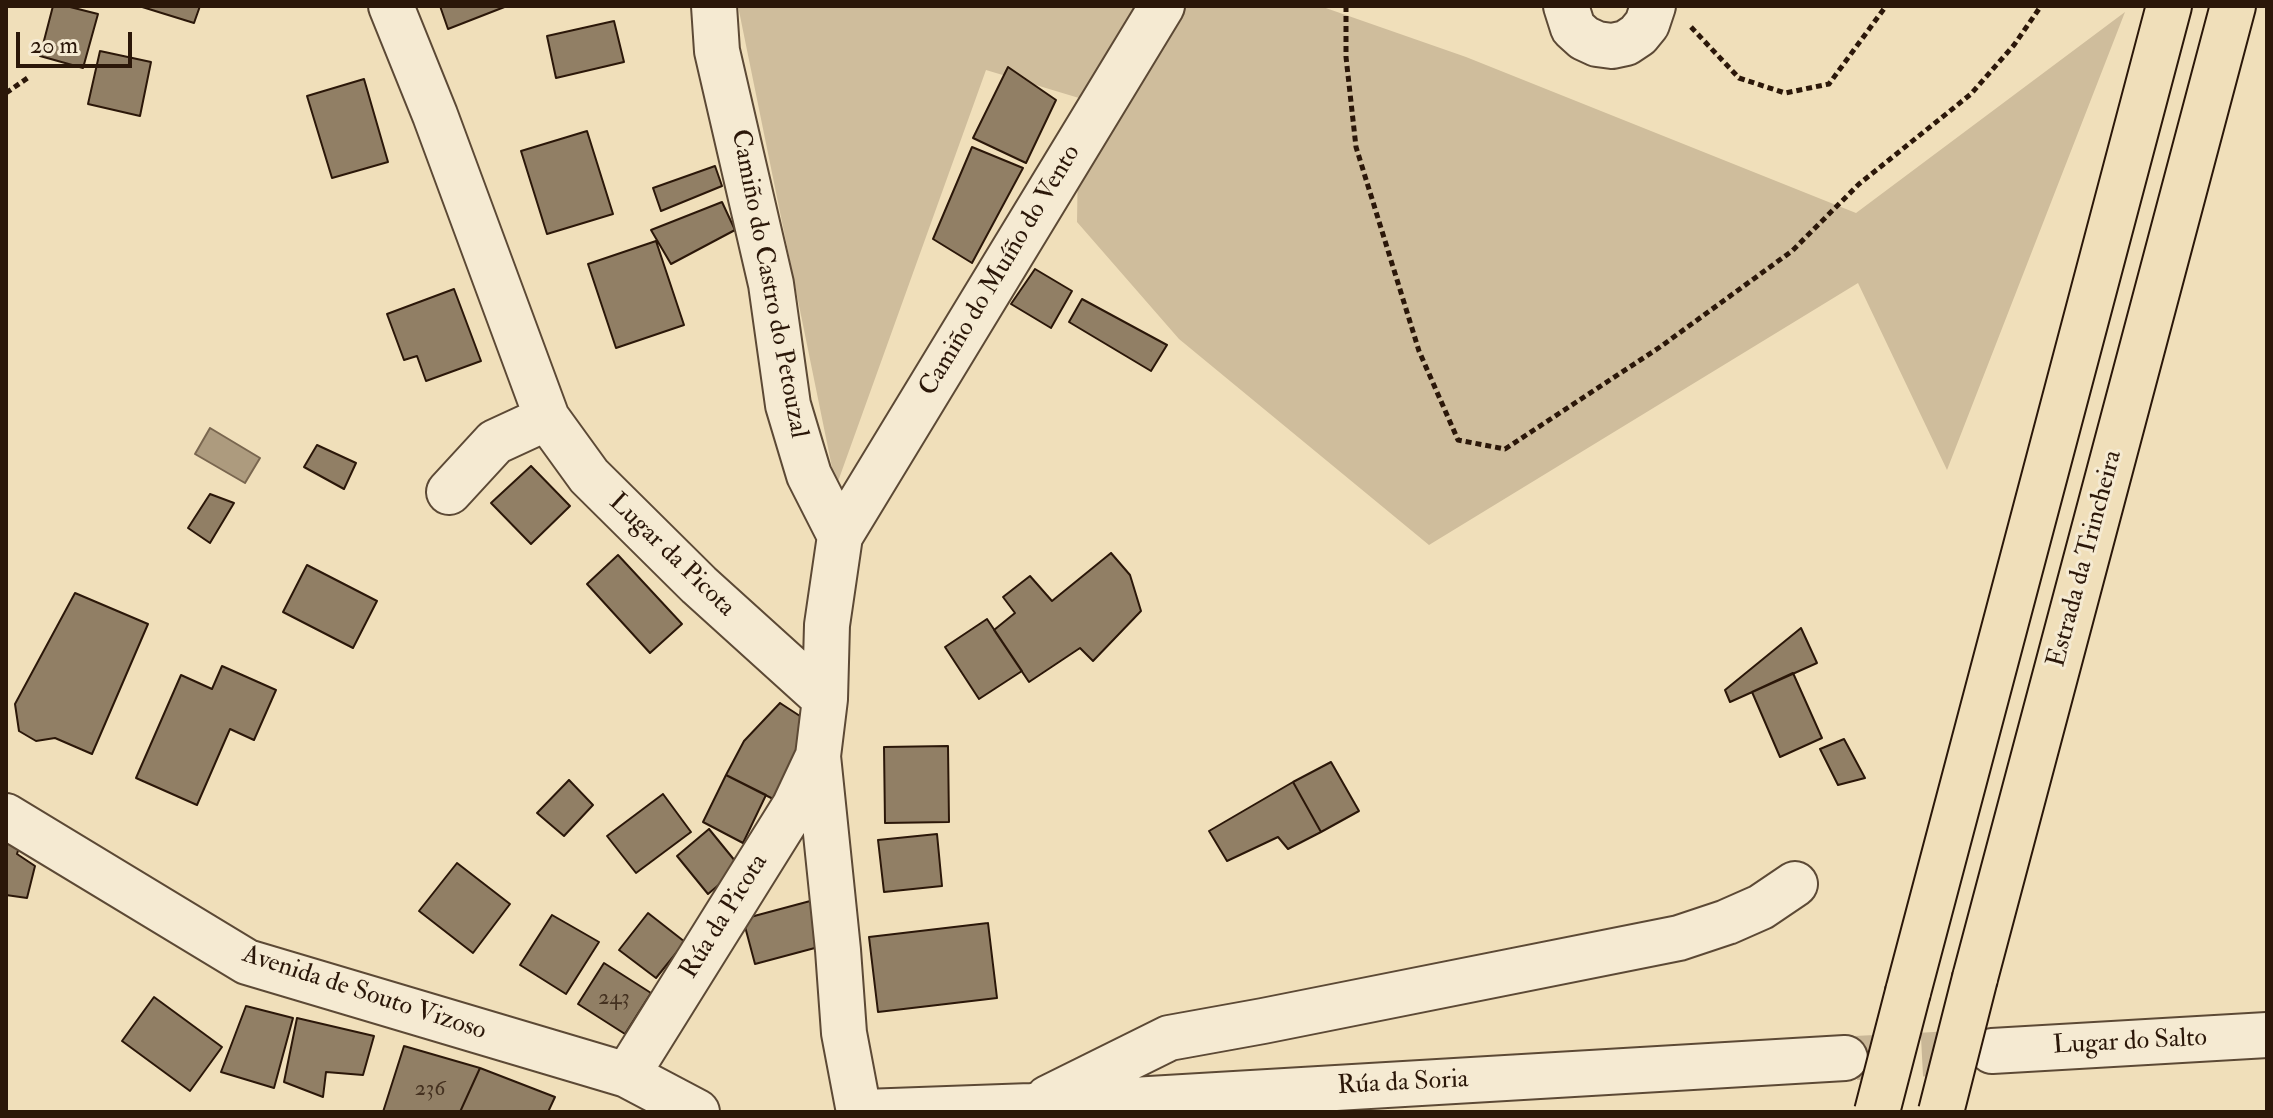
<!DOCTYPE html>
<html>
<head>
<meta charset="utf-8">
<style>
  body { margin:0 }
  #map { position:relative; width:2273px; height:1118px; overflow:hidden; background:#f0dfba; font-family:"IM FELL Double Pica",serif }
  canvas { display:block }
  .frame { position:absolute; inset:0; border:8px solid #2b1709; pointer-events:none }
  .scale { position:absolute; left:16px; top:32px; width:116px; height:36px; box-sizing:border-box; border:4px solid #2b1709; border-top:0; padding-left:10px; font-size:24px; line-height:28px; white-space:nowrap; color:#2b1709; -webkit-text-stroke:6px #f5ead2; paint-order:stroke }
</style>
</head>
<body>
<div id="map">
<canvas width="2273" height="1118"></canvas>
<div class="frame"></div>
<div class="scale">20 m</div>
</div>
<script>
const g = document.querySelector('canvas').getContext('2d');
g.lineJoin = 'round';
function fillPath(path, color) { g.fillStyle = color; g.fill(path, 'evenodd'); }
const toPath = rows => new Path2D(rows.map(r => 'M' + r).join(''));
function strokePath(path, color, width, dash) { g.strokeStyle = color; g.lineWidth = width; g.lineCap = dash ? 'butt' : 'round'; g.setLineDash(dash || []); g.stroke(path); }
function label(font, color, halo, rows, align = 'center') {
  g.font = font + ' "IM FELL Double Pica",serif'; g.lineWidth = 6; g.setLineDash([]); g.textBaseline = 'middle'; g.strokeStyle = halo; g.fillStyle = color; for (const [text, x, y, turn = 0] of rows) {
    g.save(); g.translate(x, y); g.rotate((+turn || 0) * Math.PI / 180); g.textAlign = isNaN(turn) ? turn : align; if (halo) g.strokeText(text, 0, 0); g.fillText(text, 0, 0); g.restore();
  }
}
const green = toPath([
  [738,6,1320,6,1466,57,1856,213,2125,12,1947,470,1858,283,1429,545,1179,339,1077,222,1079,98,986,70,836,487]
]);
const water = toPath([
  [210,428,260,458,245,483,195,454,210,428]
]);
const building = toPath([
  [53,6,66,6,98,14,83,68,40,56,53,6],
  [139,6,200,6,194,23,139,6],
  [440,6,507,6,448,29,440,6],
  [614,21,624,62,556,78,547,36,614,21],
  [100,51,151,62,140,116,88,104,100,51],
  [1008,67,1056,100,1026,163,973,138,1008,67],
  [364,79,388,162,332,178,307,96,364,79],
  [587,131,613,214,547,234,521,151,587,131],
  [972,147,1023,168,972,263,933,239,972,147],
  [715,166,722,186,661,211,653,188,715,166],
  [722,202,735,230,671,264,651,230,722,202],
  [656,241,684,325,616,348,588,264,656,241],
  [1035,269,1072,291,1051,328,1011,304,1035,269],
  [454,289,481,361,426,381,417,356,404,360,387,314,454,289],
  [1082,299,1167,345,1151,371,1069,322,1082,299],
  [317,445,356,463,344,489,304,467,317,445],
  [531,466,570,506,531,544,491,503,531,466],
  [210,494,234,503,210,543,188,528,210,494],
  [1111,553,1130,575,1141,611,1093,661,1080,648,1029,682,994,630,1015,613,1003,597,1030,576,1052,601,1111,553],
  [618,555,682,624,650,653,587,584,618,555],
  [307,565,377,601,353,648,283,612,307,565],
  [75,593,148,624,92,754,55,738,36,741,19,731,15,704,75,593],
  [987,619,1022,671,979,699,945,647,987,619],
  [1801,628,1817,663,1730,702,1725,690,1801,628],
  [222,666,276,690,254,740,230,729,197,805,136,778,181,675,212,689,222,666],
  [1793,673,1822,738,1780,757,1752,692,1793,673],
  [780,703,803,718,799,750,783,804,726,775,744,741,780,703],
  [1844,739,1865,778,1838,785,1820,749,1844,739],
  [948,746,949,822,885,823,884,747,948,746],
  [1331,762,1359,811,1321,832,1293,782,1331,762],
  [726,775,766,795,743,843,703,822,726,775],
  [569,780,593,805,564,836,537,813,569,780],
  [1293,782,1321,832,1288,849,1278,837,1227,861,1209,831,1293,782],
  [663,794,691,832,636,873,607,836,663,794],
  [709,829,740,867,708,894,677,856,709,829],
  [937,834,942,886,884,892,878,840,937,834],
  [6,840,20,844,17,854,35,866,27,898,6,895,6,840],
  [457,863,510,904,473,953,419,911,457,863],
  [814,900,826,945,755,964,743,919,814,900],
  [648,913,685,942,656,978,619,950,648,913],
  [552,915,599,942,566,994,520,965,552,915],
  [988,923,997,998,878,1012,869,937,988,923],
  [604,963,651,993,625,1034,578,1004,604,963],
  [154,997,222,1047,190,1091,122,1041,154,997],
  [246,1006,293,1018,274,1088,221,1072,246,1006],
  [297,1018,374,1036,363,1075,326,1072,323,1097,284,1082,297,1018],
  [404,1046,480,1068,460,1112,383,1112,404,1046],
  [480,1068,555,1097,548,1112,460,1112,480,1068]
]);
const minorTunnel = toPath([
  [1856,1058,1992,1051]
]);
const path = toPath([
  [1346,6,1346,57,1356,147,1419,351,1458,440,1505,449,1660,347,1792,251,1859,184,1971,94,2014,45,2041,6],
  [1691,27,1739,78,1785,93,1829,84,1886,6],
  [6,93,29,77]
]);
const minor = toPath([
  [391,6,435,115,547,418,589,476,699,585,825,699],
  [714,6,717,51,771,284,788,405,809,475,840,536,827,625,825,699,818,756,838,950,844,1033,859,1112],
  [1566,6,1573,28,1584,38,1597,44,1612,46,1626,43,1638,35,1647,24,1653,6],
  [449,492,495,442,547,418],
  [840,536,1162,6],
  [6,816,247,962,627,1075,697,1112],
  [1992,1051,2267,1035],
  [627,1075,794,807,818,756],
  [1048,1098,1169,1038,1263,1021,1679,938,1727,922,1761,907,1795,884],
  [864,1112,1031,1106,1845,1058]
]);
const highway = toPath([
  [1975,978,2233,6],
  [1908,992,2169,6]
]);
const highwayBridge = toPath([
  [1877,1112,1908,992],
  [1941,1112,1975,978]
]);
const numberNames = [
  ["243",614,999],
  ["236",430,1090]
];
const streetNames = [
  ["Camiño do Muíño do Vento",1001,271,-59],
  ["Camiño do Castro do Petouzal",768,284,79],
  ["Lugar da Picota",671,556,44],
  ["Estrada da Trincheira",2086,559,-75],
  ["Rúa da Picota",725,917,-58],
  ["Avenida de Souto Vizoso",364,994,18],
  ["Lugar do Salto",2130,1043,-3],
  ["Rúa da Soria",1403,1084,-3]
];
fillPath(green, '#cfbd9c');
fillPath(water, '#ad9b7e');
strokePath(water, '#79664f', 2);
fillPath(building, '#917f65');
strokePath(building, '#2b1709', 2);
strokePath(minorTunnel, '#c9b797', 44, [44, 22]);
strokePath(minor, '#5c4935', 48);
strokePath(highway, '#2b1709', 48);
strokePath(path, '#2b1709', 5, [6, 4]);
strokePath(minor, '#f5ead2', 44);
strokePath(highway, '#f0dfba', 44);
strokePath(highwayBridge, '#2b1709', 48, []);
strokePath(highwayBridge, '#f0dfba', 44);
label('22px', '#443120', null, numberNames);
label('26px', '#2b1709', '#f5ead2', streetNames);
</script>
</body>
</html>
